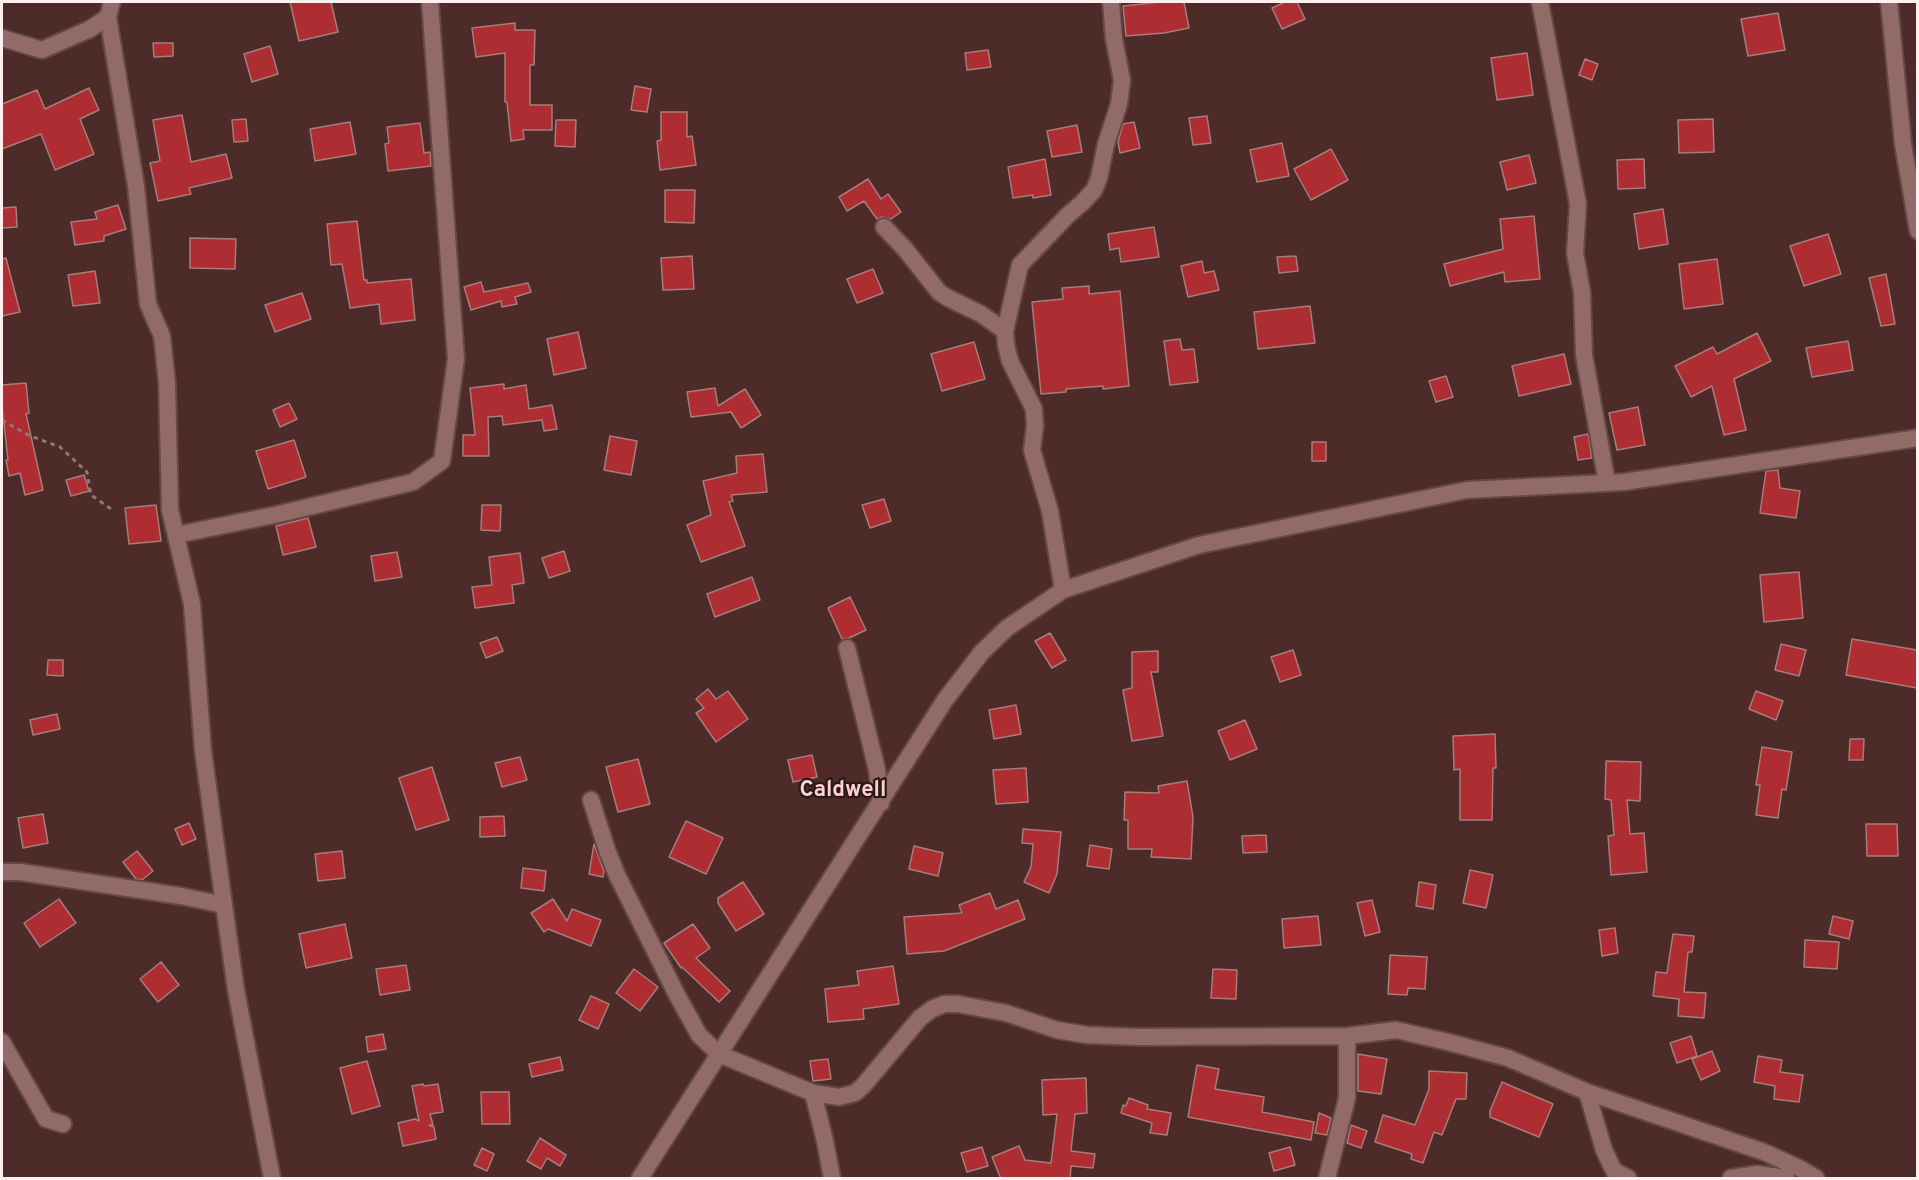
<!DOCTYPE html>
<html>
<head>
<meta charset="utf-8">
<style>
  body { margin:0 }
  #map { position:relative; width:1919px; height:1180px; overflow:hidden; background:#4d2b29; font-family:Overpass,sans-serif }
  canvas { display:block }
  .frame { position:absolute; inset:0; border:3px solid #fff0ef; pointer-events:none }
</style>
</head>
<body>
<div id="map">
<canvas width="1919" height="1180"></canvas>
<div class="frame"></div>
</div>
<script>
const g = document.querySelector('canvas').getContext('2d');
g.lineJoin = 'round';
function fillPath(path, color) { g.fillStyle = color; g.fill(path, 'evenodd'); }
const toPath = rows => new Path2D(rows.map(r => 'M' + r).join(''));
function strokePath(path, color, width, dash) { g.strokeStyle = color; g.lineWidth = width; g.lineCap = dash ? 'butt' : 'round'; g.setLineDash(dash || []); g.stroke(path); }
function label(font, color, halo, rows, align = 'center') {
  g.font = font + ' Overpass,sans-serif'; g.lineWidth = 4.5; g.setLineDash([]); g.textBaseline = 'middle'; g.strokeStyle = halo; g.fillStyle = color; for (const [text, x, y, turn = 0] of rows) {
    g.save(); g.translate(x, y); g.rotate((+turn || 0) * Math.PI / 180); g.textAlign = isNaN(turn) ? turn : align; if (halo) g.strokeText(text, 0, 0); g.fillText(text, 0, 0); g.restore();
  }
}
const building = toPath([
  [290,2,331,2,338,32,299,41,290,2],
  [1161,2,1184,2,1189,28,1164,33,1126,36,1123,6,1161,2],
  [1285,2,1297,2,1305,19,1282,29,1272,8,1285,2],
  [1778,13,1785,50,1748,56,1741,19,1778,13],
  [515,23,515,30,535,30,534,65,530,65,530,105,552,105,552,130,523,130,524,139,511,141,507,102,505,102,505,53,476,57,472,28,515,23],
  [153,43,173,43,173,56,154,57,153,43],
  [270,46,278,74,252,82,244,54,270,46],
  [988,50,991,67,967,70,965,53,988,50],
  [1527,53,1533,95,1497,100,1491,58,1527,53],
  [1585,59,1598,64,1592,80,1579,75,1585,59],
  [635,86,651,89,647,112,631,110,635,86],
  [89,88,99,110,80,119,94,154,55,170,41,134,2,149,2,104,37,90,45,109,89,88],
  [661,112,687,112,687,137,692,136,696,165,660,170,657,141,661,140,661,112],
  [182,115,191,162,226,154,232,178,189,188,191,194,158,201,150,163,160,161,153,120,182,115],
  [1207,116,1211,143,1193,145,1189,118,1207,116],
  [246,119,248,141,234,142,232,120,246,119],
  [1713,119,1714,152,1679,153,1678,120,1713,119],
  [556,120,576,120,575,147,555,146,556,120],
  [350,122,356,154,315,161,310,129,350,122],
  [1134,122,1140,148,1120,153,1118,142,1123,124,1134,122],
  [420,123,424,153,430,152,431,166,388,171,385,144,389,143,387,127,420,123],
  [1077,125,1082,152,1052,157,1047,131,1077,125],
  [1282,143,1289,176,1257,182,1250,150,1282,143],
  [1331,149,1348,180,1311,200,1294,169,1331,149],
  [1529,155,1536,183,1507,190,1500,162,1529,155],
  [1045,159,1051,195,1033,198,1033,195,1013,198,1008,167,1045,159],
  [1644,159,1645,188,1618,189,1617,160,1644,159],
  [868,179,881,199,888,194,901,212,891,219,882,217,877,219,864,201,847,211,839,197,868,179],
  [665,190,695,190,694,223,665,222,665,190],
  [118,205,126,229,104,236,104,241,75,245,71,222,97,219,95,212,118,205],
  [16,207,17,227,2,228,2,208,16,207],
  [1663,209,1668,244,1639,249,1634,214,1663,209],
  [1534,216,1540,279,1505,282,1504,272,1450,286,1444,264,1503,249,1500,219,1534,216],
  [357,221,364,280,367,280,367,283,411,279,415,320,381,324,379,304,350,308,342,264,331,265,327,224,357,221],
  [1154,227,1159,257,1121,262,1119,248,1110,250,1108,234,1154,227],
  [1828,234,1841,274,1804,286,1790,246,1828,234],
  [190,238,236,239,235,269,190,268,190,238],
  [692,256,694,289,663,290,661,258,692,256],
  [1296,256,1298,271,1279,273,1277,257,1296,256],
  [6,258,20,312,2,316,2,259,6,258],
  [1717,259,1723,304,1684,309,1679,264,1717,259],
  [1202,261,1204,273,1214,271,1219,290,1188,297,1181,266,1202,261],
  [873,269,883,293,857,303,847,279,873,269],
  [95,271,100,303,73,306,68,275,95,271],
  [1886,274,1895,324,1881,326,1869,278,1886,274],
  [481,282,484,292,528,283,531,292,515,297,517,304,502,307,501,301,471,310,464,287,481,282],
  [1089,286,1089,294,1120,291,1129,386,1103,389,1103,386,1066,389,1066,392,1041,394,1032,302,1063,299,1062,288,1089,286],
  [302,293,311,319,275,332,265,305,302,293],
  [1310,306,1315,343,1258,349,1254,312,1310,306],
  [578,332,586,368,554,375,547,339,578,332],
  [1757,333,1771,361,1734,379,1746,430,1724,435,1712,386,1691,397,1675,366,1713,347,1717,354,1757,333],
  [1180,339,1182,350,1194,349,1198,382,1170,385,1164,341,1180,339],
  [1848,341,1853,370,1812,377,1806,348,1848,341],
  [974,342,985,379,942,391,931,354,974,342],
  [1564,354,1571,384,1519,396,1512,366,1564,354],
  [1446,376,1453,397,1436,402,1429,381,1446,376],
  [26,383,29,413,26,414,43,490,25,495,20,473,9,476,6,460,8,460,2,406,2,385,26,383],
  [504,384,504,389,526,385,529,409,552,405,557,429,544,431,542,420,503,425,502,416,488,417,489,456,463,456,463,435,475,435,470,388,504,384],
  [715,388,718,406,745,389,761,415,741,428,731,412,691,417,687,392,715,388],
  [289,403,297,419,280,427,273,410,289,403],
  [1638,407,1645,445,1617,450,1609,413,1638,407],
  [1588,434,1592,458,1578,460,1574,437,1588,434],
  [610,436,637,441,631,475,604,470,610,436],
  [294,440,306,477,268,489,256,451,294,440],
  [1312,442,1326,442,1326,461,1312,461,1312,442],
  [763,454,767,492,731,495,733,501,729,502,745,546,701,562,687,525,711,515,703,481,737,473,736,456,763,454],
  [1778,470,1780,488,1800,491,1796,518,1760,513,1766,471,1778,470],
  [84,475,89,491,71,496,66,480,84,475],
  [884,499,891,521,870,528,862,505,884,499],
  [156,505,161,541,129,544,125,508,156,505],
  [482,505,501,505,500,531,481,530,482,505],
  [308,518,316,547,283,555,276,526,308,518],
  [564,551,570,571,549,578,542,558,564,551],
  [397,552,402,577,375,581,371,556,397,552],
  [520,553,524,583,512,585,514,603,475,608,472,587,492,585,489,557,520,553],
  [1799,572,1803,618,1764,622,1760,575,1799,572],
  [752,577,760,600,715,617,707,594,752,577],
  [850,597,866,630,849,638,842,639,828,608,850,597],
  [1050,633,1066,660,1052,668,1035,641,1050,633],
  [497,637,503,651,486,658,480,643,497,637],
  [1852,639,1917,650,1917,688,1846,675,1852,639],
  [1781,644,1806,650,1799,676,1775,670,1781,644],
  [1293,650,1301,675,1280,682,1271,657,1293,650],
  [1158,651,1158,672,1151,672,1163,736,1132,741,1123,690,1132,688,1132,652,1158,651],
  [48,660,63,660,63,676,47,675,48,660],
  [708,689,716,699,728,691,748,719,716,742,696,713,704,708,696,699,708,689],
  [1756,691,1783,701,1776,720,1749,709,1756,691],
  [1016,705,1021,734,994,739,989,710,1016,705],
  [57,714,60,729,33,735,30,720,57,714],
  [1245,720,1257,749,1230,760,1218,731,1245,720],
  [1495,734,1496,768,1493,768,1492,820,1460,820,1460,769,1454,770,1453,736,1495,734],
  [1850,739,1864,739,1863,760,1849,760,1850,739],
  [1762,747,1792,752,1786,790,1782,789,1778,818,1756,815,1760,785,1756,785,1762,747],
  [812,755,817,777,793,782,788,760,812,755],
  [520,757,527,780,502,787,495,763,520,757],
  [638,759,650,804,618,812,606,767,638,759],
  [1606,761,1641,762,1640,801,1627,800,1630,834,1644,833,1647,872,1611,875,1608,836,1614,835,1611,800,1605,799,1606,761],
  [432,767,449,820,416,830,399,778,432,767],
  [1026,768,1028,802,996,804,993,770,1026,768],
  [1187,781,1193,817,1191,859,1151,857,1152,849,1128,849,1128,820,1124,820,1125,792,1159,793,1158,786,1187,781],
  [43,814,48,843,23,848,18,818,43,814],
  [504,816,505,836,480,837,480,817,504,816],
  [686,821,723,838,706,874,669,857,686,821],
  [189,823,196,839,182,845,175,829,189,823],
  [1866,824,1897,824,1898,856,1867,856,1866,824],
  [1023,829,1061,832,1057,874,1049,893,1024,882,1031,867,1033,844,1022,843,1023,829],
  [1266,835,1267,852,1243,853,1242,836,1266,835],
  [594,844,604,871,603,877,589,874,594,844],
  [1090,845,1112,849,1109,869,1087,866,1090,845],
  [914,846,943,853,938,876,909,869,914,846],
  [137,851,153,871,142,880,136,879,123,862,137,851],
  [342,851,345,878,318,881,315,854,342,851],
  [523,868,546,871,544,891,521,888,523,868],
  [1470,870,1493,875,1486,908,1463,903,1470,870],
  [743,882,764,914,736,931,718,903,718,898,743,882],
  [1419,882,1436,885,1433,909,1416,906,1419,882],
  [990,893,996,909,1018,900,1025,919,944,951,907,954,904,917,962,913,959,905,990,893],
  [59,899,76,923,40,947,24,923,59,899],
  [553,899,567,921,572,909,601,920,591,946,548,929,544,932,531,913,553,899],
  [1372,900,1380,932,1365,936,1357,903,1372,900],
  [1318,916,1321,945,1284,948,1282,919,1318,916],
  [1833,916,1853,921,1849,939,1829,934,1833,916],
  [345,924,352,958,306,968,299,934,345,924],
  [693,924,710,948,696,958,730,991,719,1002,682,967,681,968,664,943,693,924],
  [1615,928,1618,953,1602,956,1599,930,1615,928],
  [1673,934,1694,936,1692,952,1688,952,1684,992,1706,993,1704,1018,1678,1016,1679,999,1653,996,1656,972,1667,973,1673,934],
  [1805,940,1839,942,1837,969,1804,967,1805,940],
  [1390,955,1427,957,1425,989,1408,988,1407,995,1388,994,1390,955],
  [161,962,179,985,158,1002,140,979,161,962],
  [406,965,410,990,380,995,376,969,406,965],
  [893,966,899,1004,863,1009,864,1019,828,1022,825,989,859,985,857,971,893,966],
  [634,969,658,987,640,1011,616,993,634,969],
  [1213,969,1237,970,1236,999,1211,998,1213,969],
  [591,996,609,1004,598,1029,579,1020,591,996],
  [383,1034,386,1049,368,1052,366,1037,383,1034],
  [1691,1036,1697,1056,1677,1063,1670,1043,1691,1036],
  [1712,1051,1720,1071,1701,1080,1692,1059,1712,1051],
  [1358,1054,1387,1059,1381,1094,1358,1091,1358,1054],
  [1758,1056,1782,1060,1780,1072,1803,1075,1799,1102,1774,1099,1775,1086,1754,1082,1758,1056],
  [560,1057,563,1070,532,1077,529,1064,560,1057],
  [828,1059,831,1079,813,1081,810,1061,828,1059],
  [367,1061,380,1106,352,1114,340,1068,367,1061],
  [1197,1065,1219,1069,1215,1089,1264,1097,1262,1112,1314,1122,1311,1140,1188,1117,1197,1065],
  [1429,1071,1467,1073,1466,1099,1456,1099,1442,1135,1434,1132,1423,1163,1411,1159,1412,1154,1375,1142,1383,1115,1415,1125,1429,1089,1429,1071],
  [1086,1078,1087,1113,1075,1114,1071,1151,1095,1154,1093,1168,1071,1166,1070,1179,1001,1179,992,1157,1019,1146,1025,1160,1051,1163,1057,1114,1043,1115,1042,1080,1086,1078],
  [1502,1082,1553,1104,1539,1137,1490,1117,1490,1111,1502,1082],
  [423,1084,424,1086,438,1084,443,1112,430,1114,433,1125,429,1125,434,1127,436,1139,403,1146,398,1123,415,1119,419,1121,412,1086,423,1084],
  [481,1092,509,1092,510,1124,482,1124,481,1092],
  [1129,1098,1148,1105,1147,1109,1171,1113,1167,1135,1150,1133,1152,1123,1121,1113,1123,1105,1126,1106,1129,1098],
  [1319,1113,1331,1118,1327,1135,1315,1133,1319,1113],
  [1351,1125,1367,1131,1361,1148,1347,1143,1351,1125],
  [540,1138,566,1155,560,1166,547,1158,541,1169,527,1161,540,1138],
  [982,1147,988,1166,967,1172,961,1153,982,1147],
  [1290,1147,1295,1165,1274,1171,1269,1153,1290,1147],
  [482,1148,494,1154,487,1171,474,1165,482,1148]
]);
const path = toPath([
  [2,420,28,435,60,447,87,472,91,495,114,511]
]);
const minor = toPath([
  [1540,2,1578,204,1575,253,1582,292,1584,355,1607,483],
  [1889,2,1903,144,1918,231],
  [108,17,136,186,148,304,162,336,167,383,170,510,192,604,203,750,224,905],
  [2,38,42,50,90,29,108,17,112,2],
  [884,227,905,249,939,292,948,298,981,314,1005,331],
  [176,535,279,514,413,482,442,461,456,359,430,2],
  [1063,590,1050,511,1032,450,1035,426,1034,409,1010,361,1006,345,1005,331,1020,265,1068,215,1082,203,1094,190,1099,178,1106,144,1119,104,1122,80,1114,39,1111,2],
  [847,648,877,770,881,803],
  [591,800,607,850,617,875,676,993,699,1035,719,1054,813,1093,839,1097,855,1093,863,1086,920,1018,932,1009,944,1004,958,1004,1006,1013,1057,1030,1087,1035,1139,1037,1347,1036,1396,1030,1448,1042,1508,1058,1587,1092,1764,1152,1801,1169,1816,1178],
  [2,872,20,872,181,896,224,905,236,990,272,1178],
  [2,1042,46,1119,63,1124],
  [1587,1092,1604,1150,1614,1171,1628,1178],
  [813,1093,825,1141,832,1178],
  [640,1178,945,700,982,652,1007,628,1063,590,1199,545,1467,490,1624,482,1918,438],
  [1327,1178,1347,1098,1347,1036],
  [1731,1178,1757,1174,1786,1178]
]);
const districtNames = [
  ["Caldwell",843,792]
];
fillPath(building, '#ae2d32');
strokePath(building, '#a67d7a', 1.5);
strokePath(minor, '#634847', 20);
strokePath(path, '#917674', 3, [4.5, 4.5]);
strokePath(minor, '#926a67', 16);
label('bold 22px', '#fed1ce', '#291918', districtNames);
</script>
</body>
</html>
